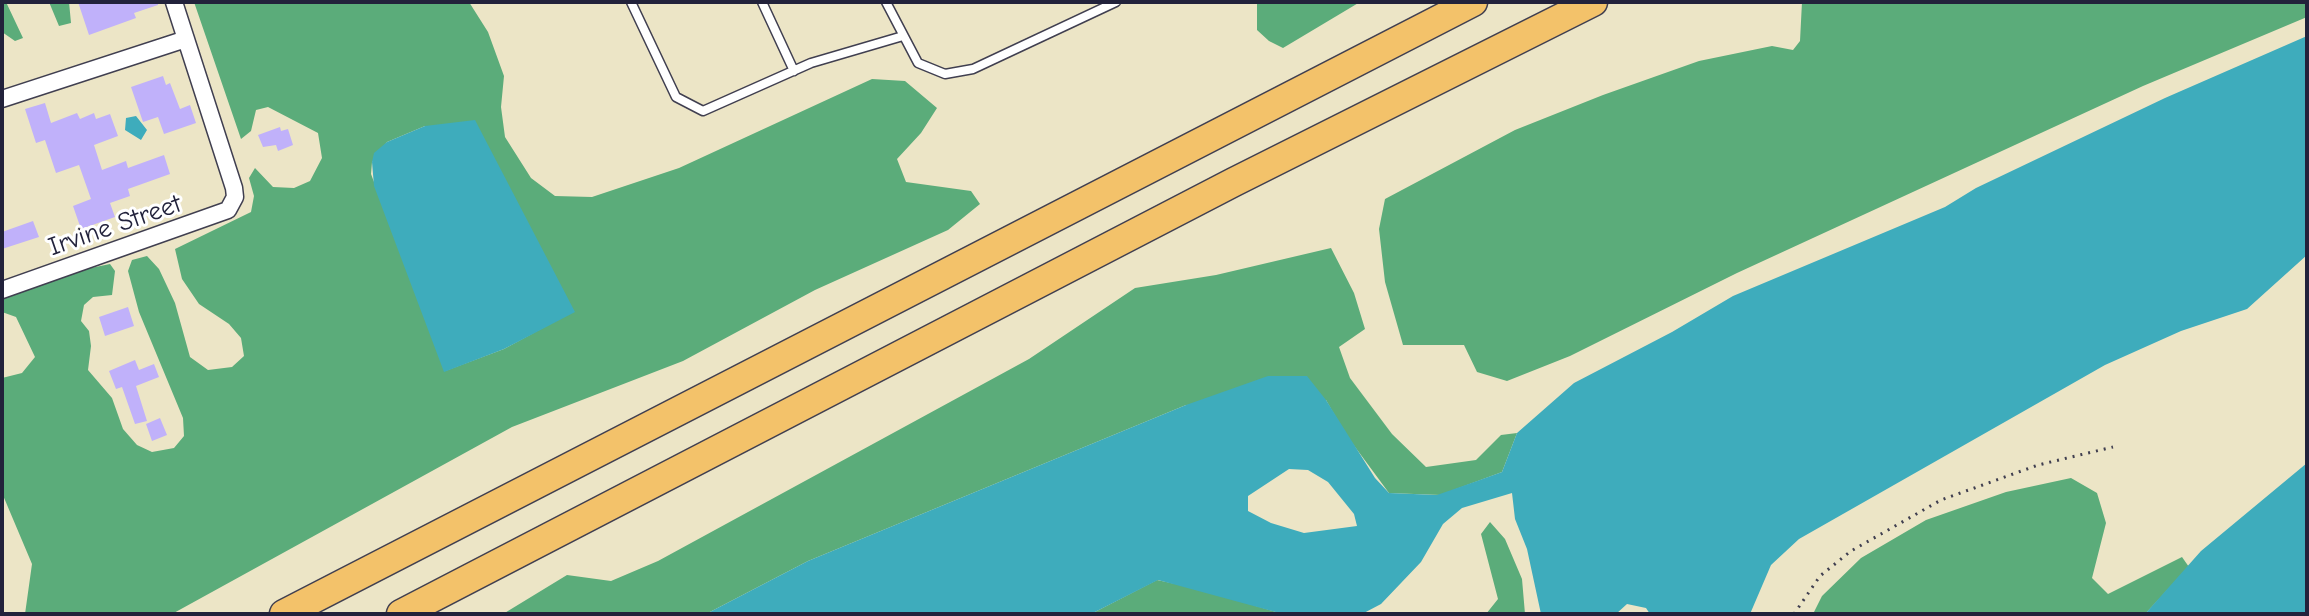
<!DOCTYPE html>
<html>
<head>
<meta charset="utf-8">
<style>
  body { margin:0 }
  #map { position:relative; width:2309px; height:616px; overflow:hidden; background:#ece5c6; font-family:"Comic Neue",sans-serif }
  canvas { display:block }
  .frame { position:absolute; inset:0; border:4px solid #22223b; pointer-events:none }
</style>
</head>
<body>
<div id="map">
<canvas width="2309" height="616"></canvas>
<div class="frame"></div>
</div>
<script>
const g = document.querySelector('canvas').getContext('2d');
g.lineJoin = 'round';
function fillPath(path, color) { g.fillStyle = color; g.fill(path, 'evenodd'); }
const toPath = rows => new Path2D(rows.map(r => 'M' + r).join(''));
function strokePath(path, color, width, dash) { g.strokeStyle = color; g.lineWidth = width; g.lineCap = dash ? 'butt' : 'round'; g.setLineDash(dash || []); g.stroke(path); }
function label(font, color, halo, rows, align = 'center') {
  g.font = font + ' "Comic Neue",sans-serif'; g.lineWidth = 6; g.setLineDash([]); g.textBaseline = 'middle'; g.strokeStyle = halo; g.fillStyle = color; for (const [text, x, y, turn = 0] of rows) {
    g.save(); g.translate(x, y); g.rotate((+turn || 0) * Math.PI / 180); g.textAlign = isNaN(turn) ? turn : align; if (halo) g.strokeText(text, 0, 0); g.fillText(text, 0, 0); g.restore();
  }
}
const forest = toPath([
  [2,2,6,2,23,38,15,41,2,32],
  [49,2,69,2,71,23,59,26],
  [194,2,469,2,488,32,504,76,501,107,505,137,531,178,555,196,592,197,679,168,872,79,905,81,937,108,921,133,897,159,906,182,971,191,980,204,948,230,815,290,683,361,512,427,172,614,25,614,32,564,2,493,2,378,22,373,35,357,16,317,2,312,2,299,86,269,110,264,115,271,112,295,93,297,84,305,81,321,89,331,91,346,88,370,112,398,123,429,137,445,152,452,174,448,184,436,183,418,139,312,128,271,132,260,147,256,159,269,175,303,190,357,208,370,232,367,244,356,241,338,229,324,199,304,182,279,175,249,251,212,254,196,249,178,255,168,273,187,294,188,310,181,322,158,318,133,268,107,256,110,251,131,241,139],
  [425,126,574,311,504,349,445,371,371,174,372,162,387,142],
  [1257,2,1360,2,1283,48,1269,41,1257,30],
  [1802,2,2307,2,2307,17,2143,86,1737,273,1570,356,1507,381,1477,372,1464,345,1403,345,1385,282,1379,229,1385,199,1515,130,1603,95,1699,61,1772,46,1793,50,1800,41],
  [1331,248,1354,293,1365,329,1339,347,1350,378,1392,434,1426,467,1476,460,1501,435,1517,433,1502,472,1440,495,1389,493,1344,432,1326,400,1186,405,808,561,706,614,503,614,567,575,611,581,658,561,1029,359,1135,288,1216,275],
  [2071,478,2097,493,2106,523,2092,578,2108,594,2182,557,2189,567,2145,614,1813,614,1822,596,1861,558,1926,520,2006,492],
  [1490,522,1505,539,1522,579,1525,614,1486,614,1498,599,1481,534],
  [1157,580,1199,589,1283,614,1091,614]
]);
const water = toPath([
  [2307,36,2307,255,2247,309,2181,331,2105,365,1799,539,1771,565,1750,614,1650,614,1646,608,1627,604,1616,614,1541,614,1527,549,1515,519,1512,493,1462,508,1443,524,1421,562,1381,604,1362,614,1283,614,1158,580,1091,614,706,614,808,561,1186,405,1268,376,1307,376,1326,400,1375,478,1389,493,1437,495,1477,481,1502,472,1517,433,1574,383,1672,332,1733,296,1945,207,1976,188,2165,98],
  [1289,469,1308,470,1328,482,1354,514,1357,526,1304,533,1271,523,1248,511,1248,496],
  [136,116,147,130,141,140,125,130,126,118],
  [475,120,575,312,504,349,444,372,374,186,372,162,374,153,387,142,425,126],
  [2307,463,2307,614,2145,614,2201,551]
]);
const building = toPath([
  [78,2,158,2,158,5,134,13,136,18,89,35],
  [163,76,166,85,170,83,180,109,190,105,196,123,164,134,158,117,143,122,131,87],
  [45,103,51,123,77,113,80,119,94,113,96,119,110,114,118,136,94,145,102,170,126,161,128,168,164,155,170,174,128,189,130,196,110,203,115,217,81,229,73,206,91,199,79,165,56,173,45,140,36,143,25,109],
  [280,127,281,131,288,129,293,145,278,151,276,145,263,147,258,135],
  [33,221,39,237,2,249,2,232],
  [128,307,134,326,105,336,99,317],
  [135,360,139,370,154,364,159,377,136,386,147,421,135,424,122,387,116,389,109,371],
  [160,418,167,435,152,441,146,424]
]);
const path = toPath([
  [1794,614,1820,576,1851,551,1941,500,2038,465,2113,447]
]);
const lane = toPath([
  [631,2,676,97,703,111,811,63,903,36],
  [762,2,794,71],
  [886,2,918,63,945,74,973,69,1116,2]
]);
const street = toPath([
  [2,99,186,39],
  [2,290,228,210,235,197,234,188,174,2]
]);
const highway = toPath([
  [284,614,1473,2],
  [401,614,1234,182,1593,2]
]);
const streetNames = [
  ["Irvine Street",115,226,-19]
];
fillPath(forest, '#5bac7a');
fillPath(water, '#3eacbc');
fillPath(building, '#c0b1fa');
strokePath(lane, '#403f50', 11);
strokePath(street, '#403f50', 19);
strokePath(highway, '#403f50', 31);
strokePath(path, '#403f50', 3, [2, 6]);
strokePath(lane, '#fff', 8);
strokePath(street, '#fff', 16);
strokePath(highway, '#f3c26a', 28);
label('26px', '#22223b', '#fff', streetNames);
</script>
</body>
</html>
